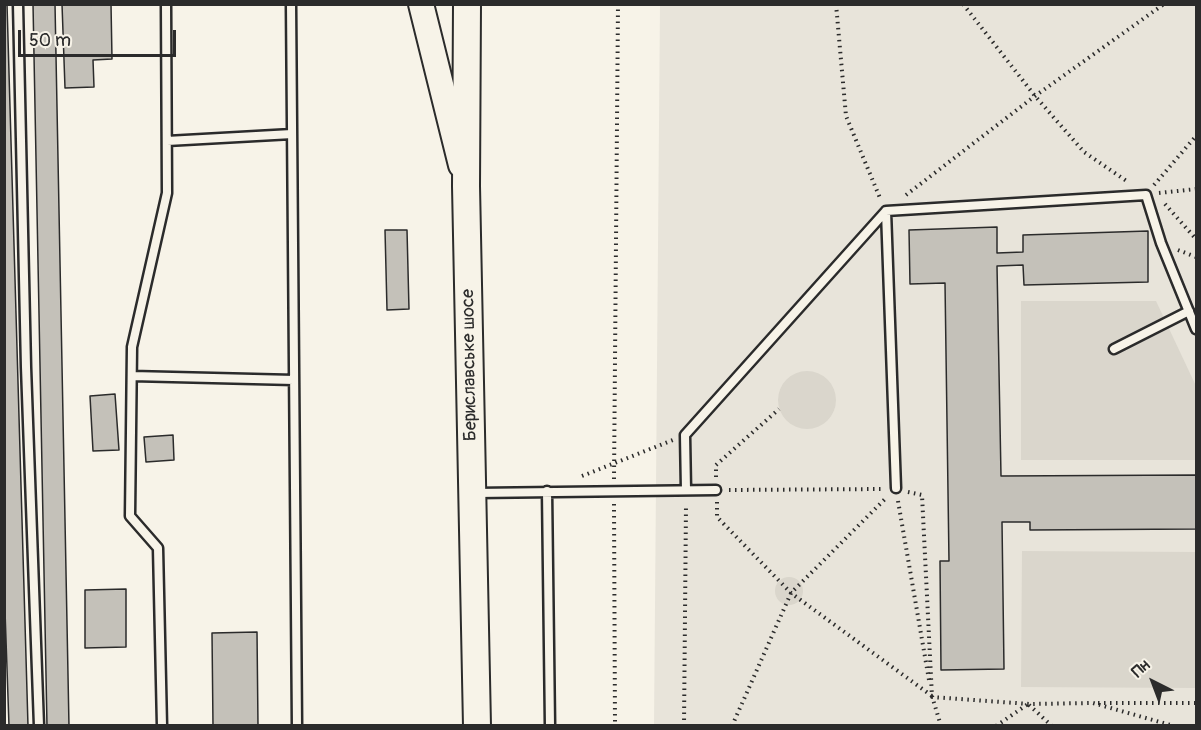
<!DOCTYPE html>
<html>
<head>
<meta charset="utf-8">
<style>
  body { margin:0 }
  #map { position:relative; width:1201px; height:730px; overflow:hidden; background:#f7f3e8; font-family:Pangolin,sans-serif }
  canvas { display:block }
  .frame { position:absolute; inset:0; border:6px solid #2b2b2b; pointer-events:none }
  .north { position:absolute; left:1123px; top:652px; width:60px; height:60px; -webkit-text-stroke:4px #f7f3e8; paint-order:stroke; rotate:318deg; font-size:16px; font-weight:700; line-height:24px; text-align:center; color:#2b2b2b }
  .north::after { content:''; display:block; margin:auto; width:21px; height:27px; background:#2b2b2b; clip-path:polygon(50% 0,100% 100%,50% 72%,0 100%) }
  .scale { position:absolute; left:18px; top:30px; width:158px; height:27px; box-sizing:border-box; border:3px solid #2b2b2b; border-top:0; padding-left:8px; font-size:18px; line-height:21px; white-space:nowrap; color:#2b2b2b; -webkit-text-stroke:4px #f7f3e8; paint-order:stroke }
</style>
</head>
<body>
<div id="map">
<canvas width="1201" height="730"></canvas>
<div class="frame"></div>
<div class="north">Пн</div>
<div class="scale">50 m</div>
</div>
<script>
const g = document.querySelector('canvas').getContext('2d');
g.lineJoin = 'round';
function fillPath(path, color) { g.fillStyle = color; g.fill(path, 'evenodd'); }
const toPath = rows => new Path2D(rows.map(r => 'M' + r).join(''));
function strokePath(path, color, width, dash) { g.strokeStyle = color; g.lineWidth = width; g.lineCap = dash ? 'butt' : 'round'; g.setLineDash(dash || []); g.stroke(path); }
function label(font, color, halo, rows, align = 'center') {
  g.font = font + ' Pangolin,sans-serif'; g.lineWidth = 5; g.setLineDash([]); g.textBaseline = 'middle'; g.strokeStyle = halo; g.fillStyle = color; for (const [text, x, y, turn = 0] of rows) {
    g.save(); g.translate(x, y); g.rotate((+turn || 0) * Math.PI / 180); g.textAlign = isNaN(turn) ? turn : align; if (halo) g.strokeText(text, 0, 0); g.fillText(text, 0, 0); g.restore();
  }
}
const built = toPath([
  [660,5,1196,5,1196,725,654,725]
]);
const green = toPath([
  [1021,301,1156,301,1196,386,1196,460,1021,460],
  '778 400a29 29 0 1 1 58 0a29 29 0 1 1-58 0Z',
  [1022,551,1196,552,1196,688,1021,687],
  '775 591a14 14 0 1 1 28 0a14 14 0 1 1-28 0Z'
]);
const building = toPath([
  [4,4,7,4,28,726,9,726,4,582,4,4],
  [33,4,55,4,69,726,47,726,33,4],
  [62,4,111,4,112,59,93,60,94,87,65,88,62,4],
  [997,227,997,253,1023,252,1023,235,1148,231,1148,282,1024,285,1023,265,997,266,1001,476,1196,475,1196,529,1030,530,1030,522,1002,522,1004,669,941,670,940,561,949,561,945,283,910,284,909,230,997,227],
  [385,230,407,230,409,309,387,310,385,230],
  [115,394,119,450,93,451,90,396,115,394],
  [173,435,174,460,146,462,144,437,173,435],
  [126,589,126,647,85,648,85,590,126,589],
  [257,632,258,726,213,726,212,633,257,632]
]);
const path = toPath([
  [836,4,846,116,880,198],
  [963,4,1035,96,1084,152,1128,182],
  [1154,185,1196,136],
  [1159,193,1196,189],
  [906,195,1035,96,1164,4],
  [1165,204,1196,239],
  [1178,250,1196,257],
  [582,476,673,440],
  [716,477,716,465,779,409],
  [614,479,618,4],
  [729,490,883,489],
  [908,492,922,495,932,697,1029,704,1093,703,1174,726],
  [898,501,929,680],
  [717,502,717,517,791,593,932,696],
  [614,504,615,726],
  [932,696,941,726],
  [1098,703,1196,703],
  [1029,705,1052,726],
  [684,726,686,504],
  [732,726,791,593,887,497],
  [996,726,1028,704]
]);
const lane = toPath([
  [18,4,26,367,39,726],
  [291,4,297,726],
  [167,141,292,134],
  [886,211,896,488],
  [1114,349,1189,311],
  [132,376,294,380],
  [686,490,685,435,886,211,1146,195,1161,243,1196,329],
  [547,491,550,726],
  [476,493,716,490],
  [162,726,158,548,130,516,132,347,167,193,166,4]
]);
const secondary = toPath([
  [421,4,461,165]
]);
const primary = toPath([
  [467,4,466,186,477,726]
]);
const streetNames = [
  ["Бериславське шосе",470,365,-91]
];
fillPath(built, '#e8e4da');
fillPath(green, '#dad6cc');
fillPath(building, '#c4c1b9');
strokePath(building, '#2b2b2b', 1.5);
strokePath(lane, '#2b2b2b', 13);
strokePath(secondary, '#2b2b2b', 28);
strokePath(primary, '#2b2b2b', 30);
strokePath(path, '#2b2b2b', 4, [1.5, 4.5]);
strokePath(lane, '#f7f3e8', 8);
strokePath(secondary, '#f7f3e8', 24);
strokePath(primary, '#f7f3e8', 26);
label('18px', '#2b2b2b', '#f7f3e8', streetNames);
</script>
</body>
</html>
